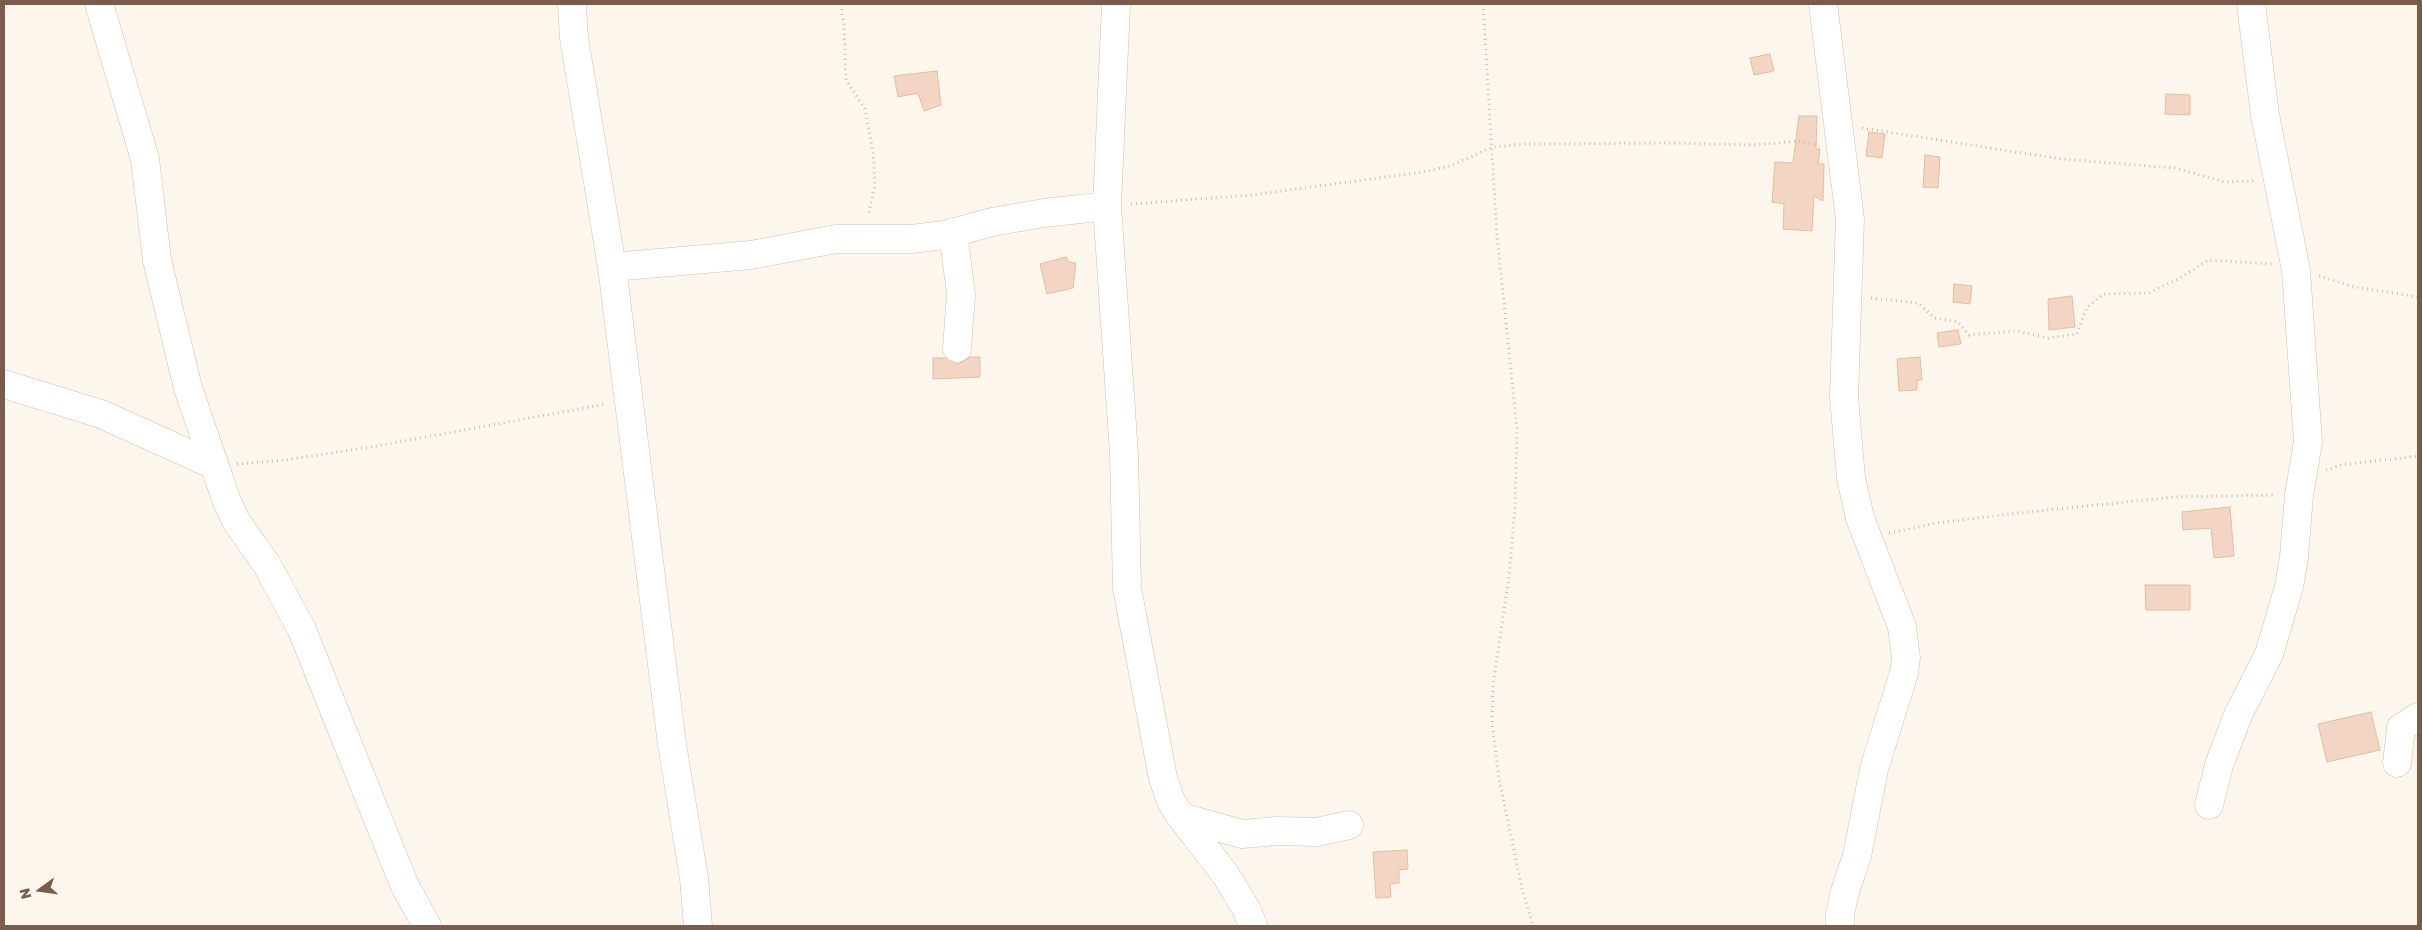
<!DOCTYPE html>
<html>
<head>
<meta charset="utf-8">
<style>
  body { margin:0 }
  #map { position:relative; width:2422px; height:930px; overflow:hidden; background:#fdf6ec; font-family:"Golos Text",sans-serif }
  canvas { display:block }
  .frame { position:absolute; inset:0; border:5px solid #7a5c4d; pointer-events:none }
  .north { position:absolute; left:15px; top:865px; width:50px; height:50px; -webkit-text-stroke:4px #fffaf3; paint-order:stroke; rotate:256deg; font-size:14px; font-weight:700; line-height:20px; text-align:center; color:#7a5c4d }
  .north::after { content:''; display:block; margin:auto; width:18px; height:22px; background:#7a5c4d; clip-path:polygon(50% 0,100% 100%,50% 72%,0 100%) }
</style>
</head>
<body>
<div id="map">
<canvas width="2422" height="930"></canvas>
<div class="frame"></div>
<div class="north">N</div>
</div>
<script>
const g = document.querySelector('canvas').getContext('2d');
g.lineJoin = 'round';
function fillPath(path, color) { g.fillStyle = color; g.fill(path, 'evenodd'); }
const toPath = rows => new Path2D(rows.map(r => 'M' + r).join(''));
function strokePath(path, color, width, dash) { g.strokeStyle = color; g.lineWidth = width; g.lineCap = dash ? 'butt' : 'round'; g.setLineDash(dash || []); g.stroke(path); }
const building = toPath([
  [1770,54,1774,71,1754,75,1750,58,1770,54],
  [937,71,941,105,924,111,918,93,898,97,894,76,937,71],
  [2166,94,2190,95,2190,115,2165,114,2166,94],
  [1799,116,1817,116,1816,149,1820,149,1818,164,1824,164,1823,201,1814,196,1812,231,1783,229,1784,204,1772,202,1775,162,1793,163,1799,116],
  [1869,132,1885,134,1882,158,1866,156,1869,132],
  [1925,155,1940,157,1938,188,1923,187,1925,155],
  [1066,257,1069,262,1076,263,1073,288,1047,294,1040,264,1066,257],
  [1954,284,1972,286,1970,304,1953,302,1954,284],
  [2072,296,2075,327,2049,330,2048,299,2072,296],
  [1958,330,1961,344,1939,347,1937,333,1958,330],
  [970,357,980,357,980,377,933,379,933,358,946,358,956,364,963,362,970,357],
  [1920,357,1922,380,1917,380,1917,390,1899,391,1897,359,1920,357],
  [2230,507,2234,556,2214,558,2211,528,2183,530,2182,512,2230,507],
  [2145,585,2190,585,2190,610,2146,610,2145,585],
  [2371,712,2380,750,2327,762,2318,724,2371,712],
  [1407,850,1408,869,1399,870,1399,883,1390,884,1391,897,1376,898,1373,852,1407,850]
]);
const path = toPath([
  [841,4,844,26,846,80,865,109,873,152,875,185,868,216],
  [1483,4,1497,236,1517,429,1515,508,1509,577,1493,685,1492,723,1499,779,1522,889,1533,926],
  [1862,128,2061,159,2175,168,2224,182,2256,181],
  [1131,204,1252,195,1423,172,1450,166,1493,147,1527,144,1672,143,1755,145,1799,141,1819,146],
  [2319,276,2355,287,2418,297],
  [1871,298,1918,303,1935,318,1958,322,1969,335,2016,331,2048,338,2077,334,2087,307,2104,294,2149,293,2180,278,2208,260,2272,264],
  [237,464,285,460,371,447,606,404],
  [2326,470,2341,465,2418,456],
  [1889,533,1937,523,2009,514,2174,497,2276,495]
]);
const minor = toPath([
  [99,4,145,159,157,260,188,388,226,499,236,521,267,565,302,630,404,884,427,926],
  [572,4,574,38,612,267,672,744,694,878,698,926],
  [1116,4,1107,206,1124,454,1127,588,1163,778,1171,801,1181,817,1225,874,1247,910,1253,926],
  [1823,4,1850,219,1844,397,1851,478,1860,518,1902,627,1906,658,1904,673,1874,769,1857,856,1845,891,1840,914,1840,926],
  [953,232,961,294,957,348],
  [612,267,751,255,836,239,911,239,945,235,992,222,1044,213,1107,206],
  [4,384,101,414,214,465],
  [2397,763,2401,728,2418,717],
  [2209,805,2219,765,2238,715,2269,654,2289,587,2294,557,2299,495,2308,442,2296,270,2265,115,2251,4],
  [1181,817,1242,834,1277,831,1317,832,1349,825]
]);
fillPath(building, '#f3d5c3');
strokePath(building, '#e6bba3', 1);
strokePath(minor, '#d1beb0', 29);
strokePath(path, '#d9b8a5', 3, [1, 4]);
strokePath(minor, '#fff', 28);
</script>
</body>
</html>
